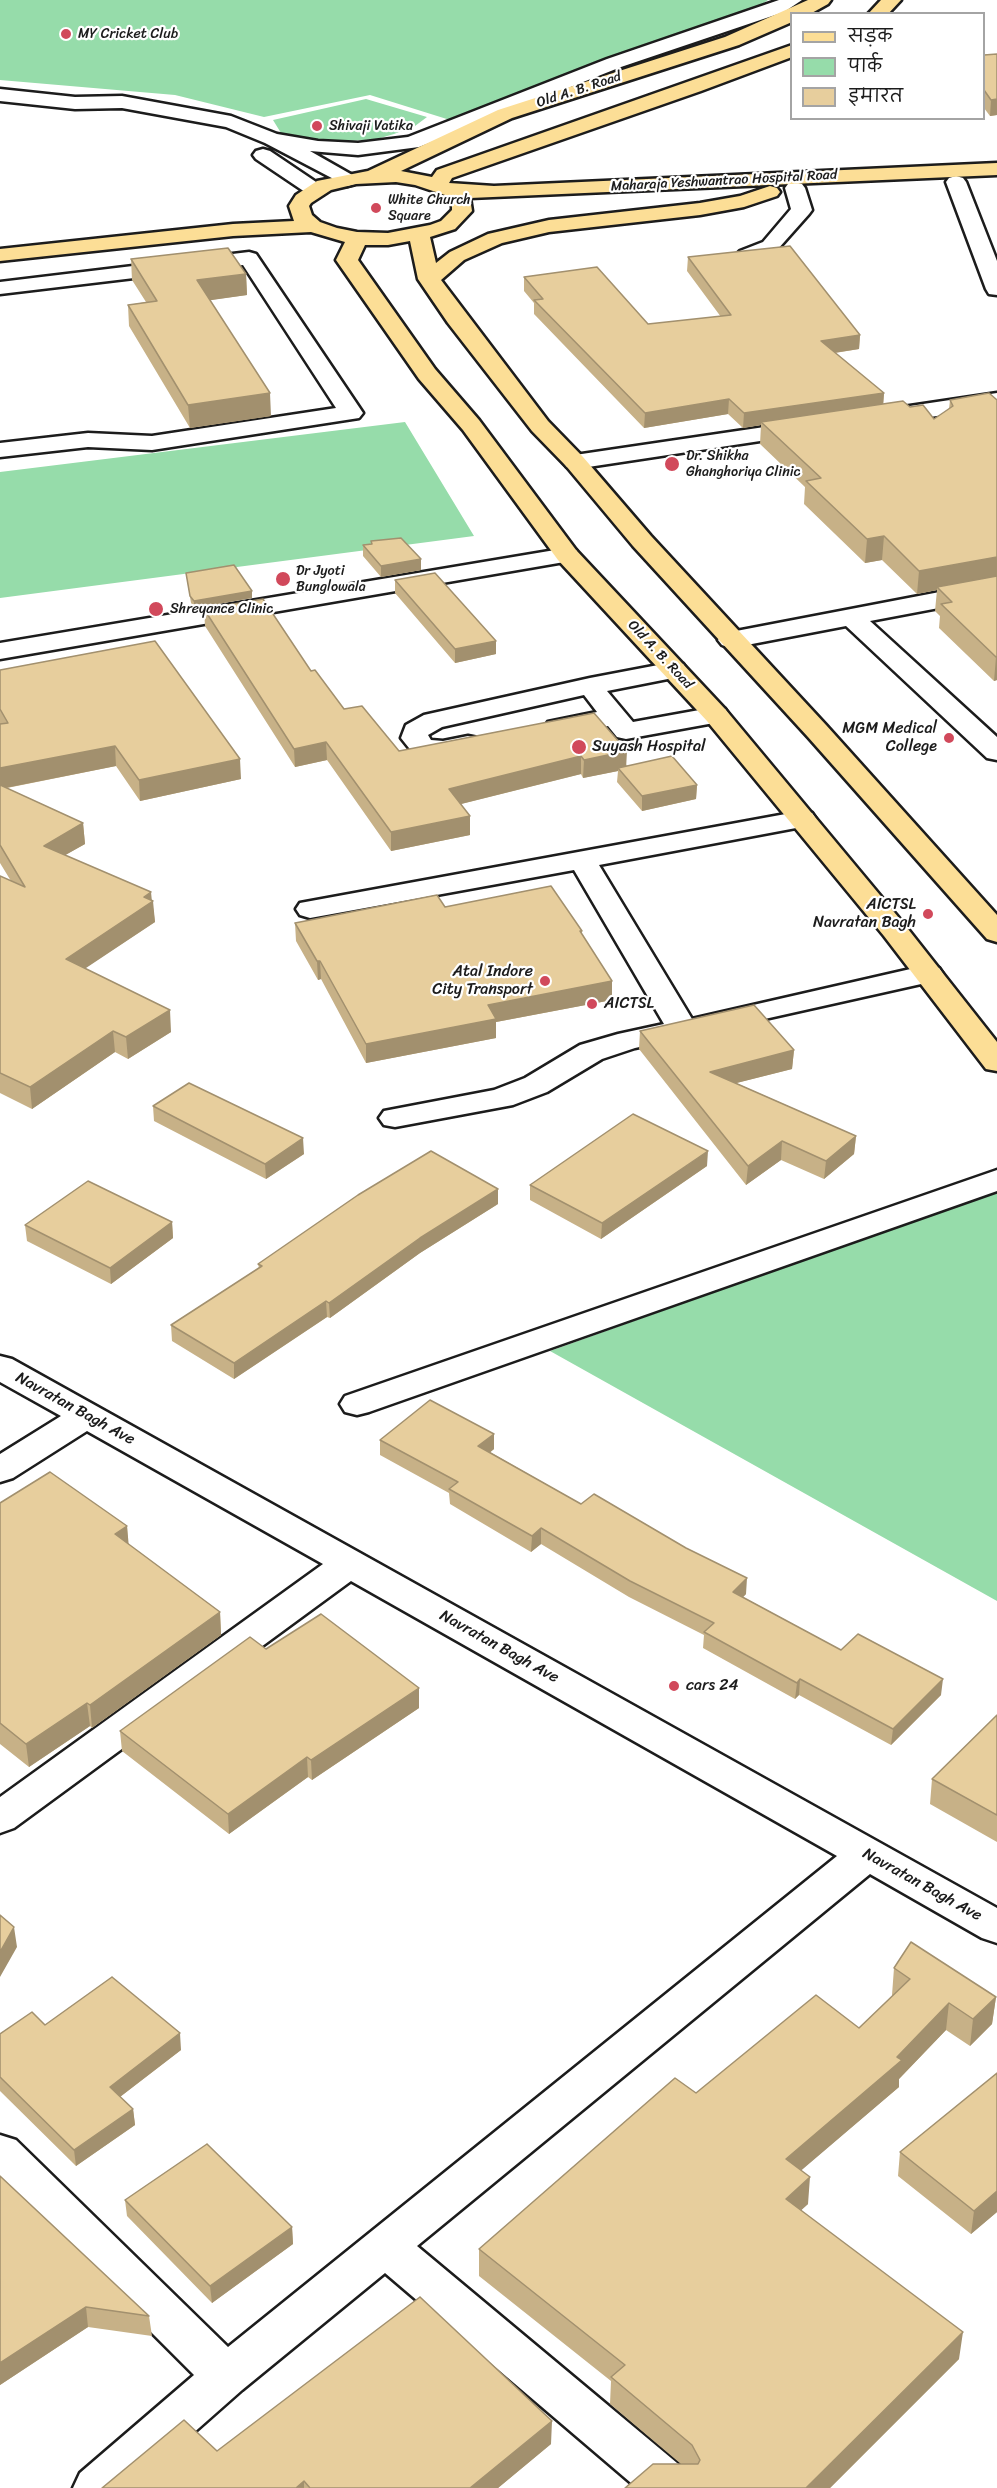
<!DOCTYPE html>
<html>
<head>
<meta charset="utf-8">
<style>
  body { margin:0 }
  #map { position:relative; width:997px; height:2488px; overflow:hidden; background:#fff; font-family:Sriracha,"Playpen Sans Deva",sans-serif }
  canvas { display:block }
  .legend { position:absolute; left:790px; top:12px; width:195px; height:108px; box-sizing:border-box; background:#fff; border:2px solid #a4a4a4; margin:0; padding:8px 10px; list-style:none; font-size:18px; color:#1c1c1c }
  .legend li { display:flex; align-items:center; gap:12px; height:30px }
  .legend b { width:30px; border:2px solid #a4a4a4 }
</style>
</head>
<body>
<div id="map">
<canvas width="997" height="2488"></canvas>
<ul class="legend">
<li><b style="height:8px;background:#fcde96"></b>सड़क</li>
<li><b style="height:16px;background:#96dcaa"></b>पार्क</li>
<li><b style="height:16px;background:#e7ce9d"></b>इमारत</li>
</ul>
</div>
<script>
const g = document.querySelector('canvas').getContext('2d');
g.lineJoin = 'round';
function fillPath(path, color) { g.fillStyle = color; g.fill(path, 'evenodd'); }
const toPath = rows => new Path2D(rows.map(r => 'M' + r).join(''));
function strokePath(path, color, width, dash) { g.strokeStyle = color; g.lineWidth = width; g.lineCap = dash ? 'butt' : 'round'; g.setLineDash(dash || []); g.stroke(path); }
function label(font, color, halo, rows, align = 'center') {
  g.font = font + ' Sriracha,sans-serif'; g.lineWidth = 4.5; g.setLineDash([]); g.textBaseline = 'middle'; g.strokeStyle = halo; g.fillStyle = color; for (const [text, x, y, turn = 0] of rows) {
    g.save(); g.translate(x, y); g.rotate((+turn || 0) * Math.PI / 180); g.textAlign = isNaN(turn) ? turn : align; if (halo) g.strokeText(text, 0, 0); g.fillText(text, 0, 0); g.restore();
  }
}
const green = toPath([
  [0,0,768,0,761,5,587,71,450,120,370,95,264,117,175,95,0,80],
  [366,99,427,117,415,126,394,134,377,139,349,141,314,139,281,133,273,120],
  [405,422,474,536,0,598,0,472],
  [997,1191,997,1601,550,1351]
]);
const minor = toPath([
  [779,0,802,0,784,12,621,67,419,147,358,155,310,151,354,176,357,180,354,184,347,186,265,143,226,127,122,108,75,109,0,101,0,89,75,97,122,96,231,116,277,134,318,141,358,143,408,137,607,59,779,0],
  [263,149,270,151,322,186,325,190,322,194,308,194,256,159,253,155,256,151,263,149],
  [956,176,963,178,966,182,997,261,997,295,989,294,986,289,946,182,949,178,956,176],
  [795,182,802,184,805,188,812,210,809,214,777,250,747,261,740,259,736,255,740,251,763,242,791,209,785,188,788,184,795,182],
  [249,252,256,254,363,413,359,418,152,450,88,447,0,457,0,443,88,433,152,436,336,408,243,265,0,294,0,282,249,252],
  [997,393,997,407,883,424,875,422,871,417,875,412,883,410,997,393],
  [805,421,813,423,817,428,813,433,575,469,567,467,563,462,567,457,575,455,805,421],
  [567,548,576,550,579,555,576,560,0,659,0,643,567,548],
  [997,581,997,597,870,621,997,737,997,760,987,758,846,626,731,648,722,645,718,640,722,635,731,632,997,581],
  [674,662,683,664,687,670,683,676,607,691,633,722,716,707,725,709,729,715,725,721,626,739,617,737,608,726,557,736,548,734,544,728,548,722,597,712,584,695,442,727,428,735,431,740,443,741,468,736,478,738,481,744,478,750,443,757,423,755,413,753,401,738,406,725,424,715,590,678,674,662],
  [802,811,812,813,816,819,812,825,599,865,692,1019,928,965,939,968,943,974,939,980,635,1048,602,1059,547,1092,513,1105,395,1127,384,1125,379,1118,384,1111,494,1090,525,1078,580,1045,618,1034,664,1024,574,870,310,918,300,915,296,909,300,903,802,811],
  [997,1170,997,1191,369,1412,357,1415,345,1412,340,1404,345,1396,997,1170],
  [0,1356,12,1359,997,1908,997,1943,982,1938,870,1874,417,2246,689,2473,696,2488,637,2488,385,2273,242,2390,131,2488,73,2488,80,2473,194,2375,0,2181,0,2135,16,2140,228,2347,837,1856,351,1581,14,1828,0,1833,0,1797,323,1564,87,1431,13,1478,0,1482,0,1454,61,1416,0,1382,0,1356]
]);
const major = toPath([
  [808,0,831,0,828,4,810,14,792,14,792,22,739,45,512,118,401,171,432,177,437,170,792,45,792,57,701,91,452,178,449,183,494,186,997,163,997,175,470,198,472,211,455,229,430,237,436,263,450,252,488,234,549,220,700,203,740,196,770,186,777,188,780,192,777,196,744,207,700,215,549,232,502,243,464,260,441,280,548,421,583,457,651,536,826,725,997,915,997,942,987,939,808,737,633,546,567,467,532,431,448,323,418,279,410,241,388,245,365,245,358,260,435,369,479,420,576,550,725,709,904,924,997,1042,997,1071,986,1069,884,936,707,721,558,560,463,430,419,379,336,260,345,242,311,232,233,236,0,261,0,249,233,224,294,221,289,206,296,195,317,181,368,171,498,110,725,37,808,0],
  [396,182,415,185,445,195,452,202,452,210,441,221,430,225,388,233,357,232,337,228,320,222,312,215,309,206,311,203,331,190,356,184,396,182],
  [881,0,901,0,888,14,868,14,881,0]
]);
const wall = toPath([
  [997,54,997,115,990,116,984,108,984,55],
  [688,257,860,335,859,349,835,353,884,393,883,404,910,407,934,419,949,409,950,400,997,400,997,680,994,681,939,628,940,616,935,611,937,590,917,594,882,560,865,563,804,504,805,487,760,444,761,425,743,428,728,414,644,428,534,314,534,303,524,291,524,277,648,324,721,317,687,271],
  [131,259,246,274,247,295,210,300,271,416,190,428,129,326,128,305,146,302,132,280],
  [371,541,421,570,381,577,363,556,363,545,371,544],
  [186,573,252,591,252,598,194,608,191,603],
  [395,580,496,654,455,663,395,593],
  [204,609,311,671,344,709,399,751,594,713,627,766,697,785,696,799,642,811,617,782,618,771,583,778,581,774,461,804,470,835,391,851,327,760,295,767,205,626],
  [0,670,241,779,140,801,116,766,7,788,83,823,85,844,65,855,152,900,155,922,85,968,171,1032,128,1059,115,1052,32,1109,0,1093,0,876,11,881,0,863],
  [445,907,582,931,582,935,612,981,612,1000,496,1022,496,1038,366,1063,321,979,318,980,296,941,295,923],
  [640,1031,794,1050,792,1069,736,1083,856,1136,854,1154,824,1179,781,1160,746,1185,639,1049],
  [153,1106,304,1154,266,1179,154,1121],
  [707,1166,601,1239,530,1200,530,1185],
  [498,1204,420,1253,330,1318,327,1317,234,1379,172,1341,171,1325,259,1268,258,1264],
  [172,1222,173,1238,111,1284,27,1241,25,1225],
  [380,1440,494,1449,490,1452,581,1504,746,1594,743,1597,841,1650,941,1695,891,1745,799,1695,795,1699,703,1648,704,1635,629,1597,541,1544,531,1552,450,1504,449,1493,380,1455],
  [0,1503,127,1526,128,1544,220,1612,221,1635,92,1728,90,1726,29,1767,0,1744],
  [266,1649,419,1708,312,1780,308,1777,229,1834,122,1751,120,1731],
  [997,1715,997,1842,930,1804,932,1779],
  [894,1968,996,1997,992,2024,970,2046,946,2030,899,2079,899,2087,801,2170,808,2204,801,2210,959,2359,830,2488,681,2464,610,2404,611,2381,479,2276,479,2249,696,2093,859,2028,893,1996,892,1995],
  [45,2025,181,2050,120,2097,133,2109,135,2125,76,2166,0,2091,0,2034],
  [997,2073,997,2212,971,2234,898,2176,900,2152],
  [0,2176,149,2316,152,2336,88,2327,0,2385],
  [125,2200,292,2227,293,2244,212,2303,127,2216],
  [551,2444,498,2488,102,2488,217,2451]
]);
const shadedWall = toPath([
  [997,99,997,115,990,116,991,100],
  [246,274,247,295,198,302,197,280],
  [860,335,859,349,820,355,821,341],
  [270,393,271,416,190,428,188,405],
  [884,393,883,408,761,422,761,425,743,428,744,413],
  [729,399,728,414,644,428,645,413],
  [884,536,882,560,865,563,867,539],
  [997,557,997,580,937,587,937,590,917,594,919,571],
  [421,559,421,570,381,577,381,566],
  [252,591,252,598,194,608,194,601],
  [496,641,496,654,455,663,455,649],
  [996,657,997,657,997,680,994,681],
  [326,742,327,760,295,767,294,749],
  [115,746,116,766,0,789,0,768],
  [627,751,626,769,618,768,618,771,583,778,584,760],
  [581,756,581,774,449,807,449,789],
  [240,759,241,779,140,801,139,780],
  [697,785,696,799,642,811,642,796],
  [470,816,470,835,391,851,391,832],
  [83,823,85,844,46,866,44,846],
  [151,892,152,902,153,901,155,922,68,980,66,959,144,897],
  [317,961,320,961,321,979,318,980],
  [612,981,612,1000,496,1022,496,1038,366,1063,366,1044,488,1005],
  [170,1010,171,1032,128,1059,126,1037],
  [113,1031,115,1052,32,1109,30,1087],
  [794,1050,792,1069,709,1090,710,1072],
  [856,1136,854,1154,824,1179,826,1161],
  [303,1138,304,1154,266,1179,265,1164],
  [782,1141,781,1160,746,1185,748,1166],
  [708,1151,707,1166,601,1239,602,1223],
  [498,1189,498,1204,420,1253,330,1318,329,1303,420,1238],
  [172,1222,173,1238,111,1284,110,1268],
  [326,1301,327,1317,234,1379,234,1363],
  [494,1434,494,1449,479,1462,478,1446],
  [127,1526,129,1548,115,1534],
  [541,1528,541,1544,531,1552,532,1536],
  [747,1578,746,1594,732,1608,733,1592],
  [220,1612,221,1635,92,1728,90,1705],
  [800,1679,799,1695,795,1699,797,1683],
  [943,1679,941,1695,891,1745,893,1729],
  [419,1688,419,1708,312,1780,311,1760],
  [87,1703,90,1726,29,1767,26,1744],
  [307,1757,308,1777,229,1834,228,1814],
  [14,1927,17,1947,0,1977,0,1952],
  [996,1997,992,2024,970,2046,973,2019],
  [949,2003,946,2030,899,2079,899,2087,783,2186,786,2159,897,2057],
  [180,2033,181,2050,112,2103,110,2087],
  [133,2109,135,2125,76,2166,74,2150],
  [810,2177,808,2204,784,2226,786,2199],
  [997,2191,997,2212,971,2234,974,2211],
  [292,2227,293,2244,212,2303,210,2286],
  [86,2307,88,2327,0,2385,0,2363],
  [963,2332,959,2359,830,2488,806,2488],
  [552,2421,551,2444,498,2488,470,2488],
  [304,2481,304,2488,296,2488]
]);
const building = toPath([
  [997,54,997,99,991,100,984,90,984,55,997,54],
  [790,246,860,335,821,341,884,393,744,413,729,399,645,413,534,300,543,299,524,277,597,267,648,324,731,315,688,257,790,246],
  [228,248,246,274,197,280,270,393,188,405,128,305,157,301,131,259,228,248],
  [989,393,997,400,997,557,919,571,884,536,867,539,806,481,821,478,761,422,903,401,910,407,923,405,934,419,953,406,950,400,989,393],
  [401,538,421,559,381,566,363,545,372,544,371,541,401,538],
  [234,565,252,591,194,601,190,596,186,573,234,565],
  [435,573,496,641,455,649,395,580,435,573],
  [997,576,997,657,996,657,941,604,952,602,937,587,997,576],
  [263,599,311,671,315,670,344,709,362,706,399,751,594,713,627,751,584,760,581,756,449,789,470,816,391,832,326,742,294,749,204,609,263,599],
  [155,641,240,759,139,780,115,746,0,768,0,724,8,723,0,709,0,670,155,641],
  [672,756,697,785,642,796,618,768,672,756],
  [0,785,83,823,44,846,151,892,144,897,153,901,66,959,170,1010,126,1037,113,1031,30,1087,0,1073,0,876,25,887,0,845,0,785],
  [551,886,582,931,580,931,612,981,488,1005,496,1019,366,1044,320,961,317,961,295,923,437,895,445,907,551,886],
  [754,1005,794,1050,710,1072,856,1136,826,1161,782,1141,748,1166,640,1031,754,1005],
  [189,1083,303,1138,265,1164,153,1106,189,1083],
  [633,1114,708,1151,602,1223,530,1185,633,1114],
  [431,1151,498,1189,420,1238,329,1303,326,1301,234,1363,171,1325,262,1266,258,1264,358,1195,431,1151],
  [88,1181,172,1222,110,1268,25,1225,88,1181],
  [430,1400,494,1434,478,1446,581,1504,594,1494,686,1548,747,1578,733,1592,841,1650,858,1634,943,1679,893,1729,800,1679,797,1683,704,1632,714,1623,630,1581,541,1528,532,1536,449,1489,458,1482,380,1440,430,1400],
  [50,1472,127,1526,115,1534,220,1612,90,1705,87,1703,26,1744,0,1723,0,1503,50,1472],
  [321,1614,419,1688,311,1760,307,1757,228,1814,120,1731,250,1637,266,1649,321,1614],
  [997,1715,997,1815,932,1779,997,1715],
  [0,1915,14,1927,0,1952,0,1915],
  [911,1942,996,1997,973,2019,949,2003,897,2057,902,2060,786,2159,810,2177,786,2199,963,2332,806,2488,625,2488,653,2464,698,2464,700,2460,692,2445,611,2377,625,2365,479,2249,675,2078,696,2093,816,1995,859,2028,910,1979,894,1968,911,1942],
  [112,1977,180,2033,110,2087,133,2109,74,2150,0,2077,0,2034,32,2012,45,2025,112,1977],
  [997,2073,997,2191,974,2211,900,2152,997,2073],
  [207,2144,292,2227,210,2286,125,2200,207,2144],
  [0,2176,149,2316,86,2307,0,2363,0,2176],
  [420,2297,552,2421,470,2488,310,2488,304,2481,296,2488,102,2488,184,2420,217,2451,420,2297]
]);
const markers = [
  [66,34,6,"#d1495b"],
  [317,126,6,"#d1495b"],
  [376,208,6,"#d1495b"],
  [672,464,8,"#d1495b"],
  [283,579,8,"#d1495b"],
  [156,609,8,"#d1495b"],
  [949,738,6,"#d1495b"],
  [579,747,8,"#d1495b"],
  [928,914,6,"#d1495b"],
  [545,981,6,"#d1495b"],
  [592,1004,6,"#d1495b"],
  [674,1686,6,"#d1495b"]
];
const farPoinames = [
  ["MY Cricket Club",78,34],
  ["Shivaji Vatika",329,126],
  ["White Church",388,200],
  ["Square",388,216],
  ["Dr. Shikha",686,456],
  ["Ghanghoriya Clinic",686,472],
  ["Dr Jyoti",296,571],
  ["Bunglowala",296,587],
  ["Shreyance Clinic",170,609]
];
const farStreetnames = [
  ["Old A. B. Road",579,90,-18],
  ["Maharaja Yeshwantrao Hospital Road",724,181,-3],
  ["Old A. B. Road",660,655,47]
];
const poiNames = [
  ["MGM Medical",937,729],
  ["College",937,747],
  ["Suyash Hospital",592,747,"left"],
  ["AICTSL",916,905],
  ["Navratan Bagh",916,923],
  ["Atal Indore",533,972],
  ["City Transport",533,990],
  ["AICTSL",604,1004,"left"],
  ["cars 24",686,1686,"left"]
];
const streetNames = [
  ["Navratan Bagh Ave",75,1409,29],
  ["Navratan Bagh Ave",499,1647,29],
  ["Navratan Bagh Ave",922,1885,29]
];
fillPath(green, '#96dcaa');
strokePath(minor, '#1c1c1c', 5);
strokePath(major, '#1c1c1c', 5);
fillPath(minor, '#fff');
fillPath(major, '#fcde96');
fillPath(wall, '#c7b187');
fillPath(shadedWall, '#a2906e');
fillPath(building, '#e7ce9d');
strokePath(building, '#a2906e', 1.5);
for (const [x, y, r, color] of markers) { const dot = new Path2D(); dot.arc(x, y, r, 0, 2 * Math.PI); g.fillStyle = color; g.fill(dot); strokePath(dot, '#fff', 2); }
label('14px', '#1c1c1c', '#fff', farPoinames, 'left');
label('14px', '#1c1c1c', '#fff', farStreetnames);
label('16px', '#1c1c1c', '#fff', poiNames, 'right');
label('16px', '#1c1c1c', '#fff', streetNames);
</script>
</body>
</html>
